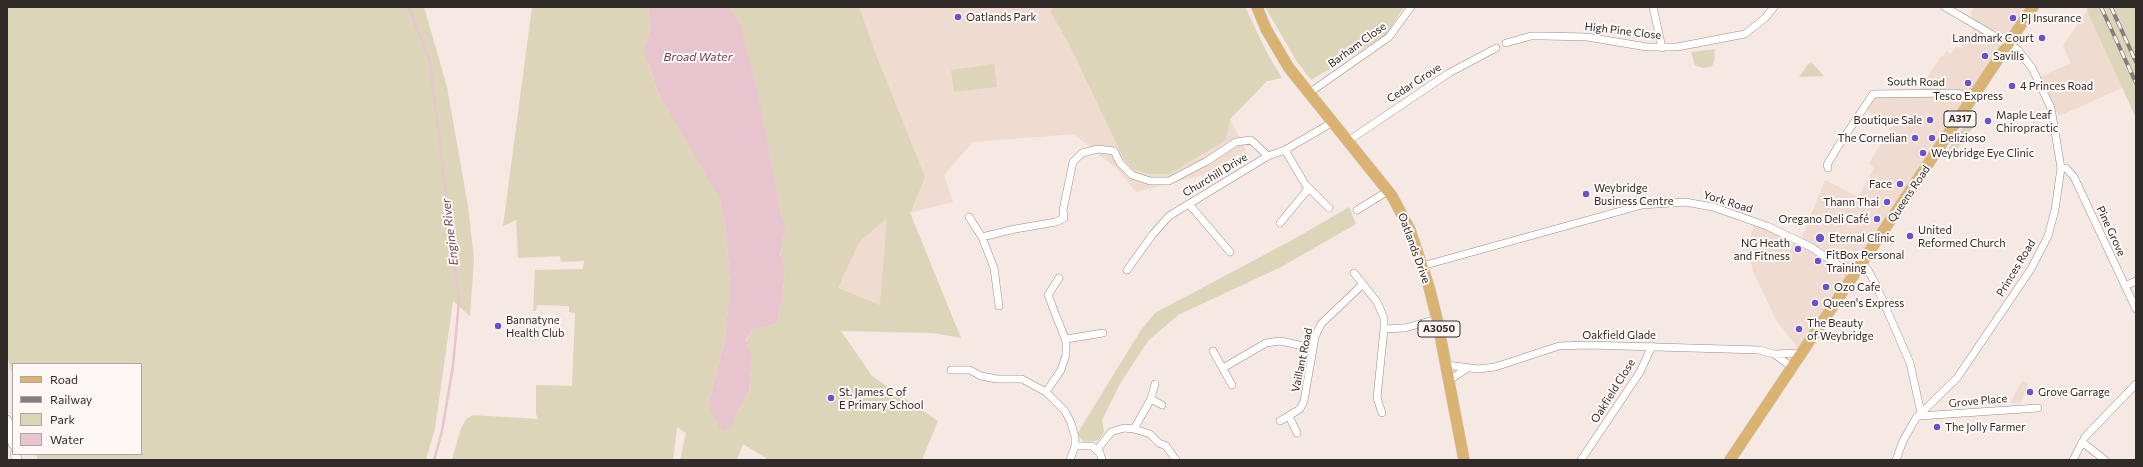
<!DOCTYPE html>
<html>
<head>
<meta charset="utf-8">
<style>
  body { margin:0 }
  #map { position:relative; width:2143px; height:467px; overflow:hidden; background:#f6e8e2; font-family:Commissioner,sans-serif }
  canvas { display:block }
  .frame { position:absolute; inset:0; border:8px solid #302b29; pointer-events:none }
  .legend { position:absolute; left:12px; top:363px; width:130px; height:92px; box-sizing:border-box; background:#fdf8f5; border:1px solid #aba6a3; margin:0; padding:5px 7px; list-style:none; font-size:12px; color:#302b29 }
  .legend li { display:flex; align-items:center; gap:8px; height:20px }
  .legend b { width:20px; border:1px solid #aba6a3 }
</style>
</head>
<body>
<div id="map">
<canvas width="2143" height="467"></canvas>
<div class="frame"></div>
<ul class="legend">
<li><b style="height:5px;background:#dab373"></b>Road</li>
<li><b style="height:5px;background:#877e7b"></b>Railway</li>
<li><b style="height:11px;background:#dcd5ba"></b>Park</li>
<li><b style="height:11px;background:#e8c4ce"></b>Water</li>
</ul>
</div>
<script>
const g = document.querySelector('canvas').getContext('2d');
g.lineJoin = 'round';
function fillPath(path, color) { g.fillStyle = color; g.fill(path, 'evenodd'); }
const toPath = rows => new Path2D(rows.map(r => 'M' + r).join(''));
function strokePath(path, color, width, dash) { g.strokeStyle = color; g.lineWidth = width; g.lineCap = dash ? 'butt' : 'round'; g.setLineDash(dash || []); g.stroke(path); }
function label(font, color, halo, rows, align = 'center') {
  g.font = font + ' Commissioner,sans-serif'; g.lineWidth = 4; g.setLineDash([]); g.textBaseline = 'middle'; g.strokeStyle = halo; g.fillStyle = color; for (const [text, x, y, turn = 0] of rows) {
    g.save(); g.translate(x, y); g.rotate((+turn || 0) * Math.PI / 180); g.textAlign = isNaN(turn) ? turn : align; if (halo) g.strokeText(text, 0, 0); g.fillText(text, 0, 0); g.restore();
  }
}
const built = toPath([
  [728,7,1245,7,1268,55,1282,78,1267,81,1230,119,1246,150,1203,175,1136,192,1117,169,1074,134,973,142,944,175,953,202,910,213,938,282,880,305,792,290],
  [1975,7,2032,7,1800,351,1776,320,1754,273,1747,251,1755,220,1800,243,1825,180,1858,197,1874,168,1869,163,1892,126,1866,110,1875,96,1916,95,1941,56,1943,57,1946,51,1951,54,1956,46,1960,49,1973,31,1971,13],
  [2088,9,2122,88,2059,116,2040,77,2071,63,2063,46],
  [2022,380,2028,384,2027,386,2030,388,2029,391,2026,390,2020,403,2010,403]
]);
const green = toPath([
  [7,7,424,7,447,87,468,206,474,259,470,316,453,301,435,428,426,460,38,460,36,454,141,454,141,364,13,364,13,376,7,356],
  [532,7,648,7,651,27,644,48,657,91,703,166,720,199,726,231,730,286,725,339,708,406,733,422,749,391,752,357,746,341,752,330,777,323,783,295,785,267,780,257,786,225,781,214,758,92,741,24,728,7,859,7,875,52,925,177,910,213,961,338,933,333,841,331,872,376,938,421,922,460,769,460,743,444,737,460,680,460,686,433,677,427,673,460,452,460,461,428,466,419,473,415,538,419,536,414,536,385,572,386,575,313,569,312,569,306,537,305,536,311,533,311,535,270,583,269,584,261,561,262,560,256,518,258,516,220,503,226],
  [887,218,880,305,838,288,859,242],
  [1052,7,1245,7,1268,55,1282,78,1267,81,1230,119,1226,140,1169,174,1149,174,1133,169,1124,159,1068,42,1051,13],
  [1265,7,1404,7,1386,35,1311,80,1296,60],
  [2087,7,2136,8,2136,118,2088,13],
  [1715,49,1714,62,1712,66,1703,68,1695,65,1691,52],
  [1809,63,1812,63,1824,76,1799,77],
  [994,64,997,87,954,92,951,70],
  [1967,121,1974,126,1951,158,1945,154],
  [1349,207,1356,224,1281,267,1178,315,1148,341,1121,382,1102,420,1104,432,1099,440,1089,442,1083,441,1077,434,1141,330,1155,313,1296,238]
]);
const water = toPath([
  [648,7,728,7,741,24,758,92,781,214,786,225,780,256,785,267,783,295,777,323,752,330,746,340,752,357,749,391,733,422,727,429,722,432,708,406,725,339,730,286,726,231,720,199,657,91,649,64,645,57,644,48,651,27]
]);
const stream = toPath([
  [409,7,430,63,459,301,453,366,442,431,434,460]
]);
const minor = toPath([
  [1653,7,1662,48],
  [1945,7,1991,34,2007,47],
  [1506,43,1531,36,1544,36,1587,37,1647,47,1677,47,1745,34,1765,18,1774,7],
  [1309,93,1389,37,1411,7],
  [1348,141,1449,73,1496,48],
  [1285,150,1305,184,1329,208],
  [1828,168,1827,165,1837,148,1873,94,1956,93,1974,97],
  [2061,168,2066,168,2074,177,2136,309],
  [1189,204,1230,252],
  [1357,210,1388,191],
  [969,217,982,237,1015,229,1056,222,1064,218,1063,210,1073,162,1082,153,1098,149,1114,151,1120,163,1132,175,1150,181,1169,181,1207,161,1236,142,1251,140,1268,156],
  [1280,223,1309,188],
  [982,237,994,268,999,306],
  [1862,263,1868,270,1876,285,1910,363,1921,413],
  [1422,266,1642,205,1685,202,1713,207,1767,226,1809,246,1853,275],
  [1127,270,1153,234,1169,216,1268,156,1285,150,1333,122],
  [1354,273,1377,302,1384,318,1384,329,1377,398,1382,413],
  [2125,286,2136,281],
  [1384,329,1405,328,1437,319],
  [1066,339,1103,333],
  [1213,351,1232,385],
  [1774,354,1801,353],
  [1447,365,1478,369,1495,367,1559,346,1588,345,1759,350,1774,354,1792,367],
  [1223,368,1266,343,1280,341,1313,348],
  [951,370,970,370,981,376,997,379,1022,379,1046,392,1065,411,1071,423,1075,437,1075,446,1070,460],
  [1449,380,1468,368],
  [1046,392,1061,370,1066,355,1066,341,1048,295,1059,278],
  [1151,399,1155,384],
  [1289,416,1297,433],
  [1919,416,2038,408],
  [1280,421,1300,409,1304,401,1315,337,1321,324,1362,285],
  [1134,429,1151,399,1162,405],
  [2082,442,2105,460],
  [1075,446,1092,446,1100,453,1102,460],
  [1097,450,1111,432,1124,428,1134,429,1150,434,1159,443,1166,446,1176,460],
  [1581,460,1640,372,1652,346],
  [1896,460,1903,441,1916,418,1957,378,2031,269,2048,236,2055,210,2061,168,2051,108,2032,68,2018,50,2009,43],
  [2073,460,2085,437,2136,384]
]);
const tertiary = toPath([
  [7,420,13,444],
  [15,454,17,460]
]);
const primary = toPath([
  [1257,7,1266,29,1289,68,1392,196,1410,230,1429,287,1437,319,1464,460],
  [1730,460,2033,7]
]);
const rail = toPath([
  [2101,7,2136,83],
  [2111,7,2136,62]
]);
const markers = [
  [958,17,4,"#6953cd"],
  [2013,18,4,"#6953cd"],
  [2042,38,4,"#6953cd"],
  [1985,56,4,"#6953cd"],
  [1968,83,4,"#6953cd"],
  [2012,86,4,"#6953cd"],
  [1930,120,4,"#6953cd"],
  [1988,121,4,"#6953cd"],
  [1915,138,4,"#6953cd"],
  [1932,138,4,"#6953cd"],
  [1923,153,4,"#6953cd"],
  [1900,184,4,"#6953cd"],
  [1586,194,4,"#6953cd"],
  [1887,202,4,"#6953cd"],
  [1877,219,4,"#6953cd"],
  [1910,236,4,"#6953cd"],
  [1820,238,5,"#6953cd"],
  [1798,249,4,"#6953cd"],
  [1818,261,4,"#6953cd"],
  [1826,287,4,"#6953cd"],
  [1815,303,4,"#6953cd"],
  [498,326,4,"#6953cd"],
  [1799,329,4,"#6953cd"],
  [2030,392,4,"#6953cd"],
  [831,398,4,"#6953cd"],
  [1937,427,4,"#6953cd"]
];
const shields = [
  [1960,119,32],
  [1439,329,42]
];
const shieldNames = [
  ["A317",1960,119],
  ["A3050",1439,329]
];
const poiNames = [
  ["Oatlands Park",966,17],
  ["PJ Insurance",2021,18],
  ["Landmark Court",2034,38,"right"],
  ["Savills",1993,56],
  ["4 Princes Road",2020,86],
  ["Tesco Express",1968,96,"center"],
  ["Maple Leaf",1996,115],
  ["Chiropractic",1996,128],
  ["Boutique Sale",1922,120,"right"],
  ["The Cornelian",1907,138,"right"],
  ["Delizioso",1940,138],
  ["Weybridge Eye Clinic",1931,153],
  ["Face",1892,184,"right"],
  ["Weybridge",1594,188],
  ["Business Centre",1594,201],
  ["Thann Thai",1879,202,"right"],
  ["Oregano Deli Café",1869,219,"right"],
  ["United",1918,230],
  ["Reformed Church",1918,243],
  ["Eternal Clinic",1829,238],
  ["NG Heath",1790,243,"right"],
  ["and Fitness",1790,256,"right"],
  ["FitBox Personal",1826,255],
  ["Training",1826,268],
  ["Ozo Cafe",1834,287],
  ["Queen's Express",1823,303],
  ["Bannatyne",506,320],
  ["Health Club",506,333],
  ["The Beauty",1807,323],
  ["of Weybridge",1807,336],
  ["St. James C of",839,392],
  ["E Primary School",839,405],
  ["Grove Garrage",2038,392],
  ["The Jolly Farmer",1945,427]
];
const streetNames = [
  ["High Pine Close",1623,31,7],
  ["Barham Close",1357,45,-36],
  ["South Road",1916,82,1],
  ["Cedar Grove",1414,83,-33],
  ["Churchill Drive",1215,175,-31],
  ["Queens Road",1909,194,-56],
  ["York Road",1728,202,17],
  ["Pine Grove",2111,231,65],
  ["Oatlands Drive",1414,248,70],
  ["Princes Road",2016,268,-59],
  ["Oakfield Glade",1619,335],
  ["Vaillant Road",1302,360,-78],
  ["Oakfield Close",1613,391,-58],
  ["Grove Place",1978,401,-5]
];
const waterNames = [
  ["Broad Water",698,57],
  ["Engine River",450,232,-97]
];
fillPath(built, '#f0dbd1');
fillPath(green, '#dcd5ba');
fillPath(water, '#e8c4ce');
strokePath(stream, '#e8c4ce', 2.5);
strokePath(minor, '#9a8d87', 8);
strokePath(tertiary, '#9a8d87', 10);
strokePath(primary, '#cdcccc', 12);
strokePath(minor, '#fff', 7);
strokePath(tertiary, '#fff', 9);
strokePath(primary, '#dab373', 11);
strokePath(rail, '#877e7b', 4);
strokePath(rail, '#fdf8f5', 2.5, [8]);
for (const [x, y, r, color] of markers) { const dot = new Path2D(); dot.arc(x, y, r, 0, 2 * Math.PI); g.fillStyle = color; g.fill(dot); strokePath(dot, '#fdf8f5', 1.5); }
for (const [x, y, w] of shields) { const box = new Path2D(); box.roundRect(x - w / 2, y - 8, w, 16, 3); g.fillStyle = '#fdf8f5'; g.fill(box); strokePath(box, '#302b29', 1); }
label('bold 10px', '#302b29', null, shieldNames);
label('11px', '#302b29', '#fdf8f5', poiNames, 'left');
label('11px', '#302b29', '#fdf8f5', streetNames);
label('italic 12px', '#764354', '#fdf8f5', waterNames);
</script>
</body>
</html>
